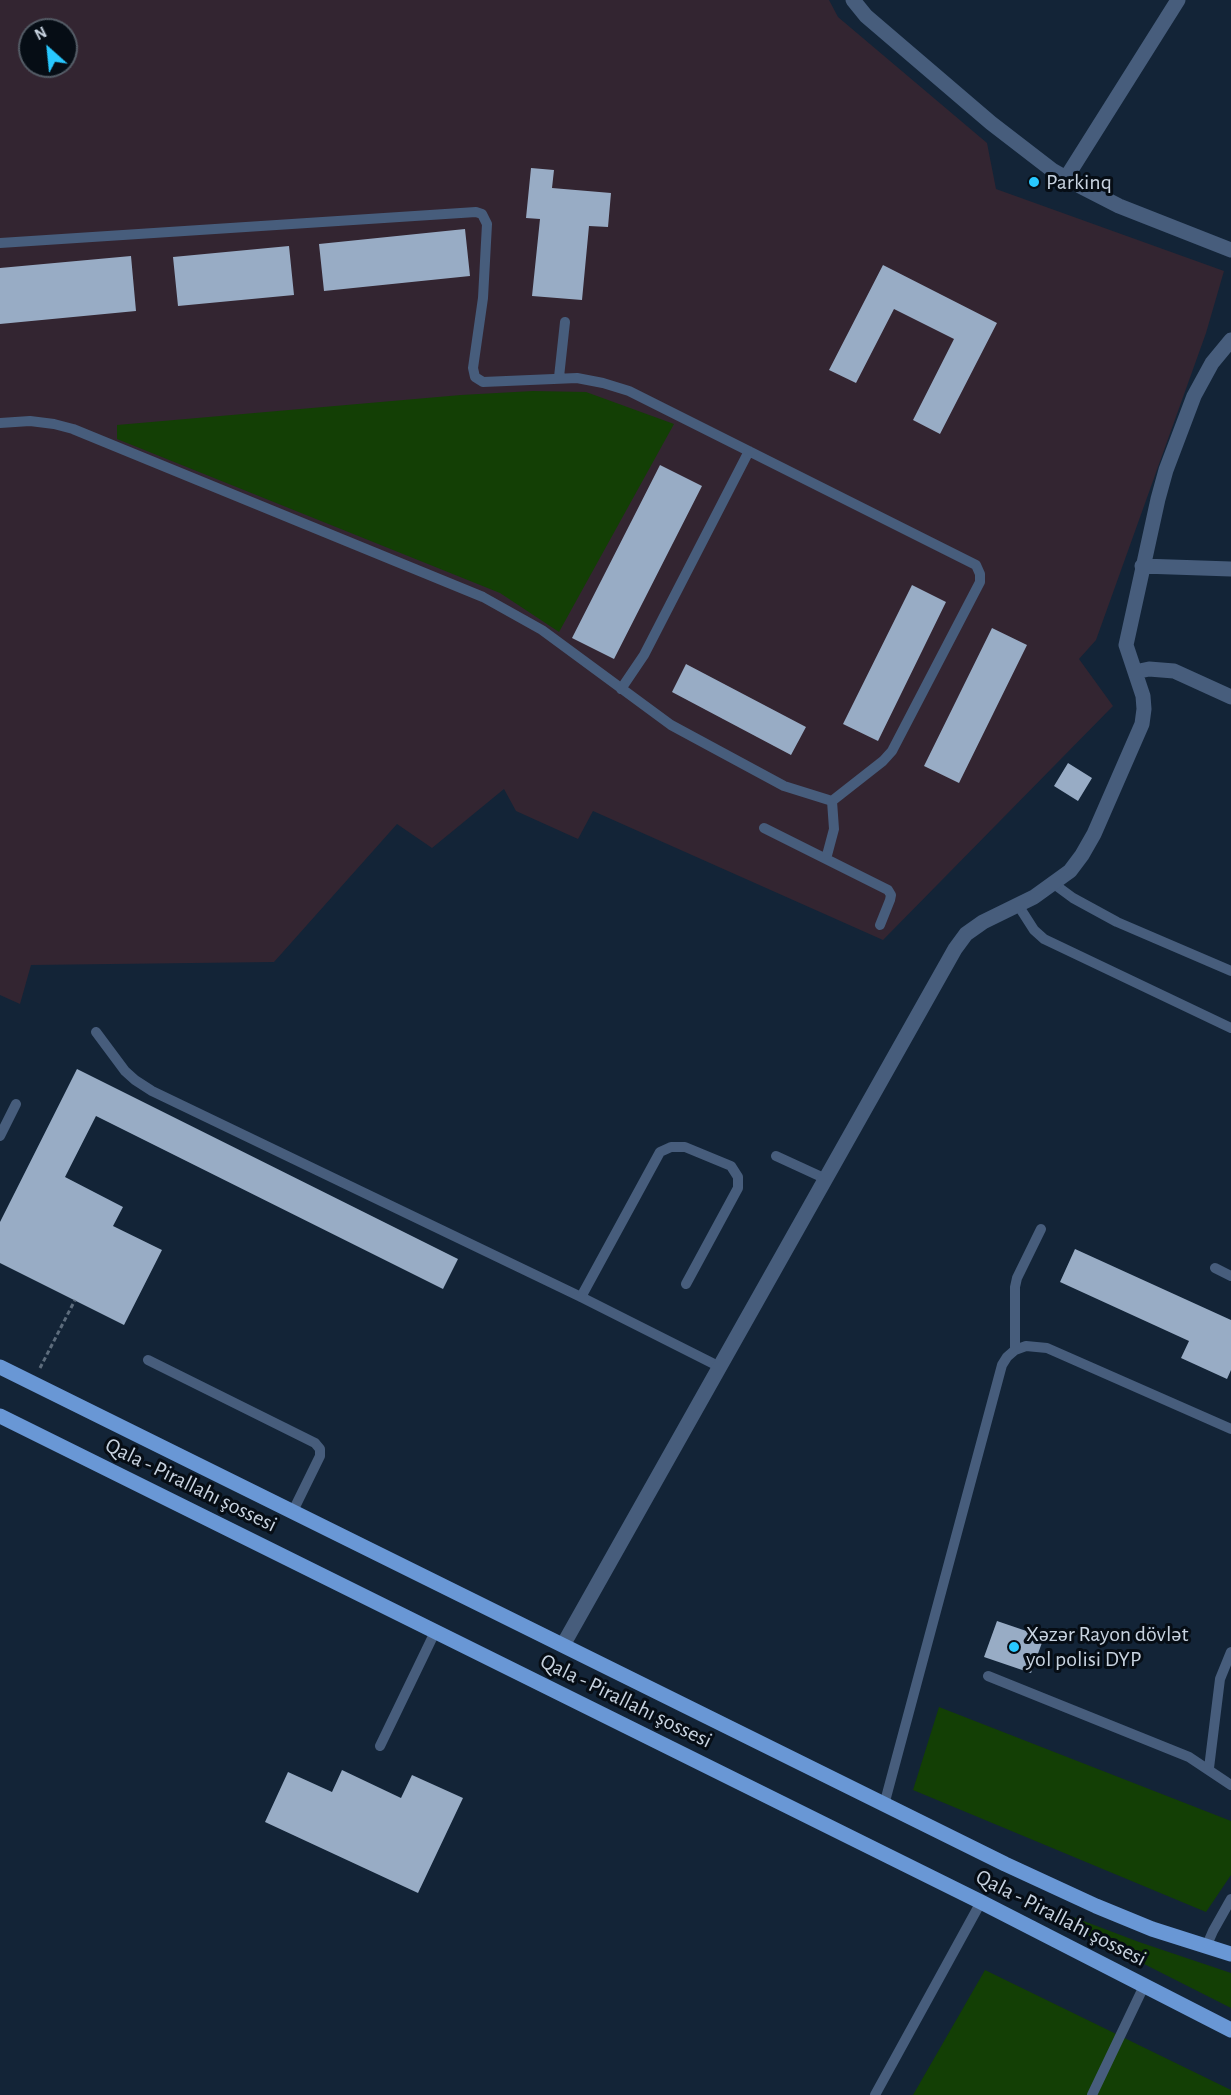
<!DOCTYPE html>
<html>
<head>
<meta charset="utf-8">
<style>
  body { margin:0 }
  #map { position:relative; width:1231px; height:2095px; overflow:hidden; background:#132437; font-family:"Alegreya Sans",sans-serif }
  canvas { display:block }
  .north { position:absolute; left:18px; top:18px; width:60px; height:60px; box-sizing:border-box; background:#060d15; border:2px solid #545c66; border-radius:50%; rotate:333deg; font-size:16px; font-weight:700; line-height:24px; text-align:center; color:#c8d3e0 }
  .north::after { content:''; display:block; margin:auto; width:21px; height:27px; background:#28c8ff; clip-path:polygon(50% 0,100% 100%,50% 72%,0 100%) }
</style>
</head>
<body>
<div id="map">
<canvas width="1231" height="2095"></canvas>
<div class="north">N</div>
</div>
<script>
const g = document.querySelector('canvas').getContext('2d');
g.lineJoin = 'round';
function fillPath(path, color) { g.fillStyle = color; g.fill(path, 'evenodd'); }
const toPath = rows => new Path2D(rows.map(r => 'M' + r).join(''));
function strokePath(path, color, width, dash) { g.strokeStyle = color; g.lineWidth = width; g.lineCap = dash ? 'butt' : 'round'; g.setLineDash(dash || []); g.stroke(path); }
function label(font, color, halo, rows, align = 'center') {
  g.font = font + ' "Alegreya Sans",sans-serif'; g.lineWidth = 6; g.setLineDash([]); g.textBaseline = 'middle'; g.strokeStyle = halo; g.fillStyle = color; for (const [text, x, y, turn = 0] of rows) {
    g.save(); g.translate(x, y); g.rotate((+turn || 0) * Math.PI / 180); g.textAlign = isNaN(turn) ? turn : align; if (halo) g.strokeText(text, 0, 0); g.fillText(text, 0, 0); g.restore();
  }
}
const education = toPath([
  [0,0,829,0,838,17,987,143,996,189,1224,271,1206,333,1096,640,1079,659,1113,706,883,940,593,811,578,839,516,811,504,789,432,848,397,824,274,962,31,965,20,1004,0,995],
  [30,30,66,30,66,66,30,66]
]);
const green = toPath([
  [533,391,586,392,674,424,559,632,500,593,117,439,117,425,461,395],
  [939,1707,1231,1821,1231,1875,1206,1912,913,1790],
  [1065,1914,1139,1942,1231,1973,1231,2008,1061,1922],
  [985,1970,1231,2090,1231,2095,913,2095]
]);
const building = toPath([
  [531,168,554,170,552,188,611,193,608,227,589,226,582,300,532,296,540,219,526,218],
  [465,229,470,276,324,291,319,244],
  [289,246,294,295,178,306,173,257],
  [131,256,136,311,0,324,0,268],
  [883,265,997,323,940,434,913,420,954,339,894,309,856,383,829,370],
  [660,465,702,486,614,659,572,638],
  [912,585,946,602,878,741,843,724],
  [992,628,1027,645,959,783,924,766],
  [686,664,806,727,791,755,672,692],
  [1068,763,1092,778,1078,801,1054,786],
  [77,1069,458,1259,443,1289,96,1116,65,1177,123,1207,113,1226,162,1250,124,1325,0,1263,0,1222],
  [1075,1249,1231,1320,1231,1370,1227,1379,1181,1358,1189,1341,1060,1282],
  [997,1621,1044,1637,1031,1673,984,1657],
  [342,1770,401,1798,412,1775,463,1798,418,1893,265,1822,288,1772,332,1792]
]);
const path = toPath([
  [40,1368,75,1300]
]);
const lane = toPath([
  [0,243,476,212,482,214,487,224,483,298,473,368,475,377,483,382,577,378,603,383,629,391,976,565,980,574,980,582,892,751,883,761,832,801,784,786,671,725,542,630,483,597,73,429,54,424,30,421,0,423],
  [559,377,565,322],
  [621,689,644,655,749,451],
  [764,828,888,890,891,895,890,900,880,925],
  [826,859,834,829,832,801],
  [1054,884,1073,898,1117,922,1231,971],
  [1018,905,1034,930,1044,939,1231,1028],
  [96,1032,125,1071,135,1080,152,1091,581,1297,720,1367],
  [0,1136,16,1104],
  [776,1156,826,1179],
  [1215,1268,1231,1276],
  [581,1297,660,1152,671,1147,685,1147,731,1166,738,1177,738,1188,686,1284],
  [1015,1350,1015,1287,1017,1278,1041,1229],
  [148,1360,315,1443,320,1449,320,1456,292,1513],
  [988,1676,1189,1757,1231,1785],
  [380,1746,435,1632],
  [1209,1768,1220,1679,1231,1652],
  [884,1805,1002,1365,1007,1357,1015,1350,1026,1346,1047,1348,1231,1429],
  [1206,1947,1213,1931,1231,1899],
  [875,2095,981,1902],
  [1092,2095,1144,1986]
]);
const street = toPath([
  [853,0,866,16,991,123,1052,170,1080,186,1119,206,1231,250],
  [1066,178,1178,0],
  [1142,566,1231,569],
  [1135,672,1149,669,1174,671,1231,697],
  [563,1645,955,949,966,934,983,922,1034,897,1070,871,1082,855,1094,834,1142,724,1144,709,1143,696,1126,645,1158,499,1166,470,1194,396,1212,363,1231,340]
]);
const primary = toPath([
  [0,1367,1005,1864,1096,1906,1152,1929,1231,1954],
  [0,1416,981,1902,1231,2030]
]);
const markers = [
  [1034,182,6,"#28c8ff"],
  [1014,1647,6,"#28c8ff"]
];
const poiNames = [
  ["Parkinq",1046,182],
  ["Xəzər Rayon dövlət",1026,1634],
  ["yol polisi DYP",1026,1659]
];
const streetNames = [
  ["Qala - Pirallahı şossesi",191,1485,26],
  ["Qala - Pirallahı şossesi",626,1701,26],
  ["Qala - Pirallahı şossesi",1061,1918,27]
];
fillPath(education, '#332531');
fillPath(green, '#133f05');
fillPath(building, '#98acc5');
strokePath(path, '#5d6c7c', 3, [4.5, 3]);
strokePath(lane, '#475d7c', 10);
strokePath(street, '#475d7c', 15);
strokePath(primary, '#6997d5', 15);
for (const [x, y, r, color] of markers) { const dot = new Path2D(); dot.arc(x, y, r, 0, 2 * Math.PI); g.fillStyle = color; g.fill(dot); strokePath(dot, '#060d15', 2); }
label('22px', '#c8d3e0', '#060d15', poiNames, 'left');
label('22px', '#c8d3e0', '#060d15', streetNames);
</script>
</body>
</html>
